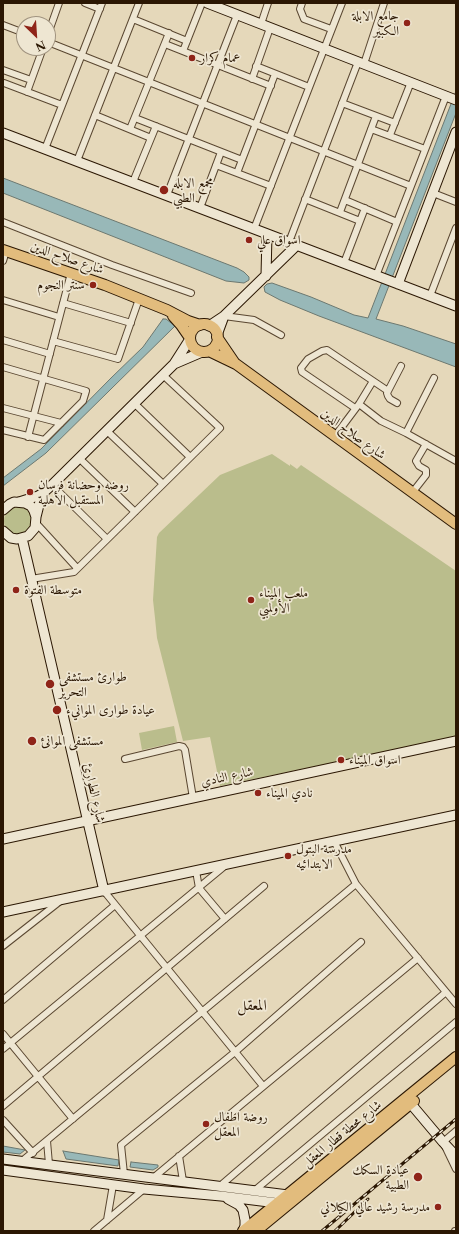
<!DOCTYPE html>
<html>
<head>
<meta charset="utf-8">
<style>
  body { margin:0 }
  #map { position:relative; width:459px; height:1234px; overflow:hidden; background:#e5d8ba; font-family:"Libre Caslon Text",serif }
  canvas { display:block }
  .frame { position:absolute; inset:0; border:4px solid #2b1703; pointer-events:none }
  .north { position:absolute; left:16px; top:16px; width:40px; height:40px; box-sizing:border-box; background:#eee6d2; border:1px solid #a0937f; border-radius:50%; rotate:155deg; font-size:11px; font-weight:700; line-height:16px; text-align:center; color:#2b1703 }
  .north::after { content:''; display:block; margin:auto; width:14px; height:18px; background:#8f2418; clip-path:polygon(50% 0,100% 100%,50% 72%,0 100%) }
</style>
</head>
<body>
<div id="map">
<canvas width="459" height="1234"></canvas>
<div class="frame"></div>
<div class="north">N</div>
</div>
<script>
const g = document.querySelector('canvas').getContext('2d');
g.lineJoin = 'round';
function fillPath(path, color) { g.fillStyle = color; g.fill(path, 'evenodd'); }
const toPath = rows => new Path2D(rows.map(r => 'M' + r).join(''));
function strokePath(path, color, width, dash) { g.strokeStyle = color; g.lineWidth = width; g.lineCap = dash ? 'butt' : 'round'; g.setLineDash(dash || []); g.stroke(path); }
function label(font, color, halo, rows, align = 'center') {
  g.font = font + ' "Libre Caslon Text",Amiri,serif'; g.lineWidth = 3.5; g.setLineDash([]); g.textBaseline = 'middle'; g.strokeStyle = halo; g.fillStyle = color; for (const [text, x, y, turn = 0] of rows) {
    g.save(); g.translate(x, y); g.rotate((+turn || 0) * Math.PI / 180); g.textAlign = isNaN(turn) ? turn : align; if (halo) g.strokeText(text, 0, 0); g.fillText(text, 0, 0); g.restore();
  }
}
const green = toPath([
  [272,454,290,466,290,464,297,469,301,465,456,571,456,737,220,786,210,737,183,741,157,638,155,618,153,600,157,537,159,533,220,475],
  '4 521a14 14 0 1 1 28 0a14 14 0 1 1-28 0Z',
  [174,726,177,742,142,750,139,733]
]);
const water = toPath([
  [456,91,456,113,376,319,403,326,456,344,456,367,319,316,280,300,265,292,264,287,267,284,272,283,311,297,354,315,368,318,456,91],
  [3,178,237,268,244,272,249,277,249,280,244,283,226,281,3,193,3,178],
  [163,319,166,319,175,326,46,453,3,486,3,478,41,449,111,378,143,347,163,319],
  [3,1146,25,1150,20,1154,3,1152,3,1146],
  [63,1151,119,1160,118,1166,66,1159,63,1151],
  [131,1162,158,1165,158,1167,153,1170,130,1167,131,1162]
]);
const street = toPath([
  [85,3,100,9],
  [302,3,300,9,304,19,331,29],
  [133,19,187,41],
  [261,24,268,3],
  [3,25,24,33],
  [48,34,59,3],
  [48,42,411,186],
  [165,44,271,86],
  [183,51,202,3],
  [364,64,384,3],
  [256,66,309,87],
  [3,70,31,80],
  [252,79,270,28],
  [4,83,62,105],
  [27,92,43,48],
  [342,103,395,123],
  [95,115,151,138],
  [135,118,242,160],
  [130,129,169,33],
  [371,129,425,149],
  [390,135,411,82],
  [45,149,102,3],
  [77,161,139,3],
  [216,165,271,186],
  [237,173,275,74],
  [133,182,156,126],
  [433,193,456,202],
  [167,195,237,15],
  [305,199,360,221],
  [345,200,397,222],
  [200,208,221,152],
  [340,212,376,116],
  [3,222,112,265,191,293],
  [254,229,342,3],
  [289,242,358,62],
  [3,261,6,251],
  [344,263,365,208],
  [376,276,446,96],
  [430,296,456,228],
  [3,300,59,317],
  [63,303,131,323],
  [224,316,254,320,281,335],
  [3,340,50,354],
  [53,341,118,359,139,299],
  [3,367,86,391,83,401,44,440,3,430],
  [134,403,190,457],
  [397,403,390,399,388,396,387,393,401,366],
  [359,404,381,421,406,433,456,461],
  [3,408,61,423],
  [355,408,302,372,301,368,308,359,322,351,327,350,388,391],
  [107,431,163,484],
  [406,433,434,378],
  [335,436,359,404,373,381],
  [28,437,71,273],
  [79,458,135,512],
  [52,485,107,539],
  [412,493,426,475,426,470,419,466,416,461,426,444],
  [36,523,77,568],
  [31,579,74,572,220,428,163,375],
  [125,759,179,746,183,747,185,750,193,798],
  [334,841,356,884,456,1004],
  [196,871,199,888,225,919],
  [104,891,263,1086],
  [3,946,59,902],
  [3,1000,115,905],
  [3,1034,73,1119],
  [3,1049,226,865],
  [3,1106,264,886],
  [3,1120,33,1153],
  [456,1131,443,1142,456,1169],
  [47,1141,49,1164],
  [179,1156,183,1181],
  [22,1161,356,884],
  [124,1174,121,1145,235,1052,361,942],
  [153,1178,418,958],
  [220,1186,446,992],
  [254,1191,456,1022],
  [107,1220,113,1185],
  [94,1231,144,1189],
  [455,1231,456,1231]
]);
const secondary = toPath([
  [207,3,456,100],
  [3,133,456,306],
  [266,276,267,234],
  [398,284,456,132],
  [209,326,224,316,297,245],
  [217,335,224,316],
  [174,364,202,352],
  [19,502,38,496,43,493,52,485,174,364,190,339],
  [3,510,10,504,14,502,25,503,31,506,34,511,36,517,35,528,28,536,17,539,11,538,3,531],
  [36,517,39,505,43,493],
  [22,538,104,891],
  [3,839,456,741],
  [3,912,456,815],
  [411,1104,443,1142,456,1156],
  [3,1159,288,1195],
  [3,1170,144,1189,221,1196,277,1203],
  [228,1199,239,1205,243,1210,245,1220,245,1226,243,1231]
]);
const primary = toPath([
  [3,250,105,285,167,310,188,321,200,325],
  [173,316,181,325,190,338],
  '190 338a14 14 0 1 1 28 0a14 14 0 1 1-28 0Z',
  [217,337,234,362],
  [209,351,236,364,456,524],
  [243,1231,456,1057],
  [256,1231,414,1101]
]);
const rail = toPath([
  [322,1231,456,1119],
  [335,1231,368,1199]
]);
const markers = [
  [407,23,4,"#8f2418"],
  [192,58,4,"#8f2418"],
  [164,190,5,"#8f2418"],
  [249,240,4,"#8f2418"],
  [93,285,4,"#8f2418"],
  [30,492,4,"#8f2418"],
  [16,590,4,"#8f2418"],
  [251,600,4,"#8f2418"],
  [50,684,5,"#8f2418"],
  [57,710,5,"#8f2418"],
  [32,741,5,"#8f2418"],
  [341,760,4,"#8f2418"],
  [258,793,4,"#8f2418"],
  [288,856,4,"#8f2418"],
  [206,1124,4,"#8f2418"],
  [418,1177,5,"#8f2418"],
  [438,1207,4,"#8f2418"]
];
const poiNames = [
  ["جامع الابلة",399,16,"right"],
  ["الكبير",399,31,"right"],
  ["عمام كرار",200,58],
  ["مجمع الابله",173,183],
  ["الطبي",173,198],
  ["اسواق علي",257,240],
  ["سنتر النجوم",85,285,"right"],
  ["روضه وحضانة فرسان",38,485],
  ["المستقبل الأهلية",38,500],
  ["متوسطة الفتوة",24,590],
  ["ملعب الميناء",259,593],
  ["الأولمبي",259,608],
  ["طوارئ مستشفى",59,677],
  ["التحرير",59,692],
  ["عيادة طوارى الموانيء",66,710],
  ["مستشفى الموانئ",41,741],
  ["اسواق الميناء",349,760],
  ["نادي الميناء",266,793],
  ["مدرسة البتول",296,849],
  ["الابتدائيه",296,864],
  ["روضة اطفال",214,1117],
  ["المعقل",214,1132],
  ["عيادة السكك",409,1170,"right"],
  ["الطبية",409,1185,"right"],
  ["مدرسة رشيد عالي الكيلاني",430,1207,"right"]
];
const streetNames = [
  ["شارع صلاح الدين",67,258,19],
  ["شارع صلاح الدين",353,434,36],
  ["شارع النادي",227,777,-12],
  ["شارع الطوارئ",94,793,77],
  ["شارع محطة قطار المعقل",342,1134,-39]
];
const quarterNames = [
  ["المعقل",252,1006]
];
fillPath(green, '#babd8c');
fillPath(water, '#98b8b8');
strokePath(water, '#6c7870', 1);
strokePath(street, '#5a4731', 8);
strokePath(secondary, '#2b1703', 11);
strokePath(primary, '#2b1703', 12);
strokePath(street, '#eee6d2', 6);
strokePath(secondary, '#eee6d2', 9);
strokePath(primary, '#e2bc7d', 10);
strokePath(rail, '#2b1703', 3);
strokePath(rail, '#eee6d2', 1.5, [4.5]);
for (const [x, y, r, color] of markers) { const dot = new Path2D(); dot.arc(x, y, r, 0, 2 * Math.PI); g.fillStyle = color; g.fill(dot); strokePath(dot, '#eee6d2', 1.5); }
label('13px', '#2b1703', '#eee6d2', poiNames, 'left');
label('13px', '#2b1703', '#eee6d2', streetNames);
label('15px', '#2b1703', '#eee6d2', quarterNames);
</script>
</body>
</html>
